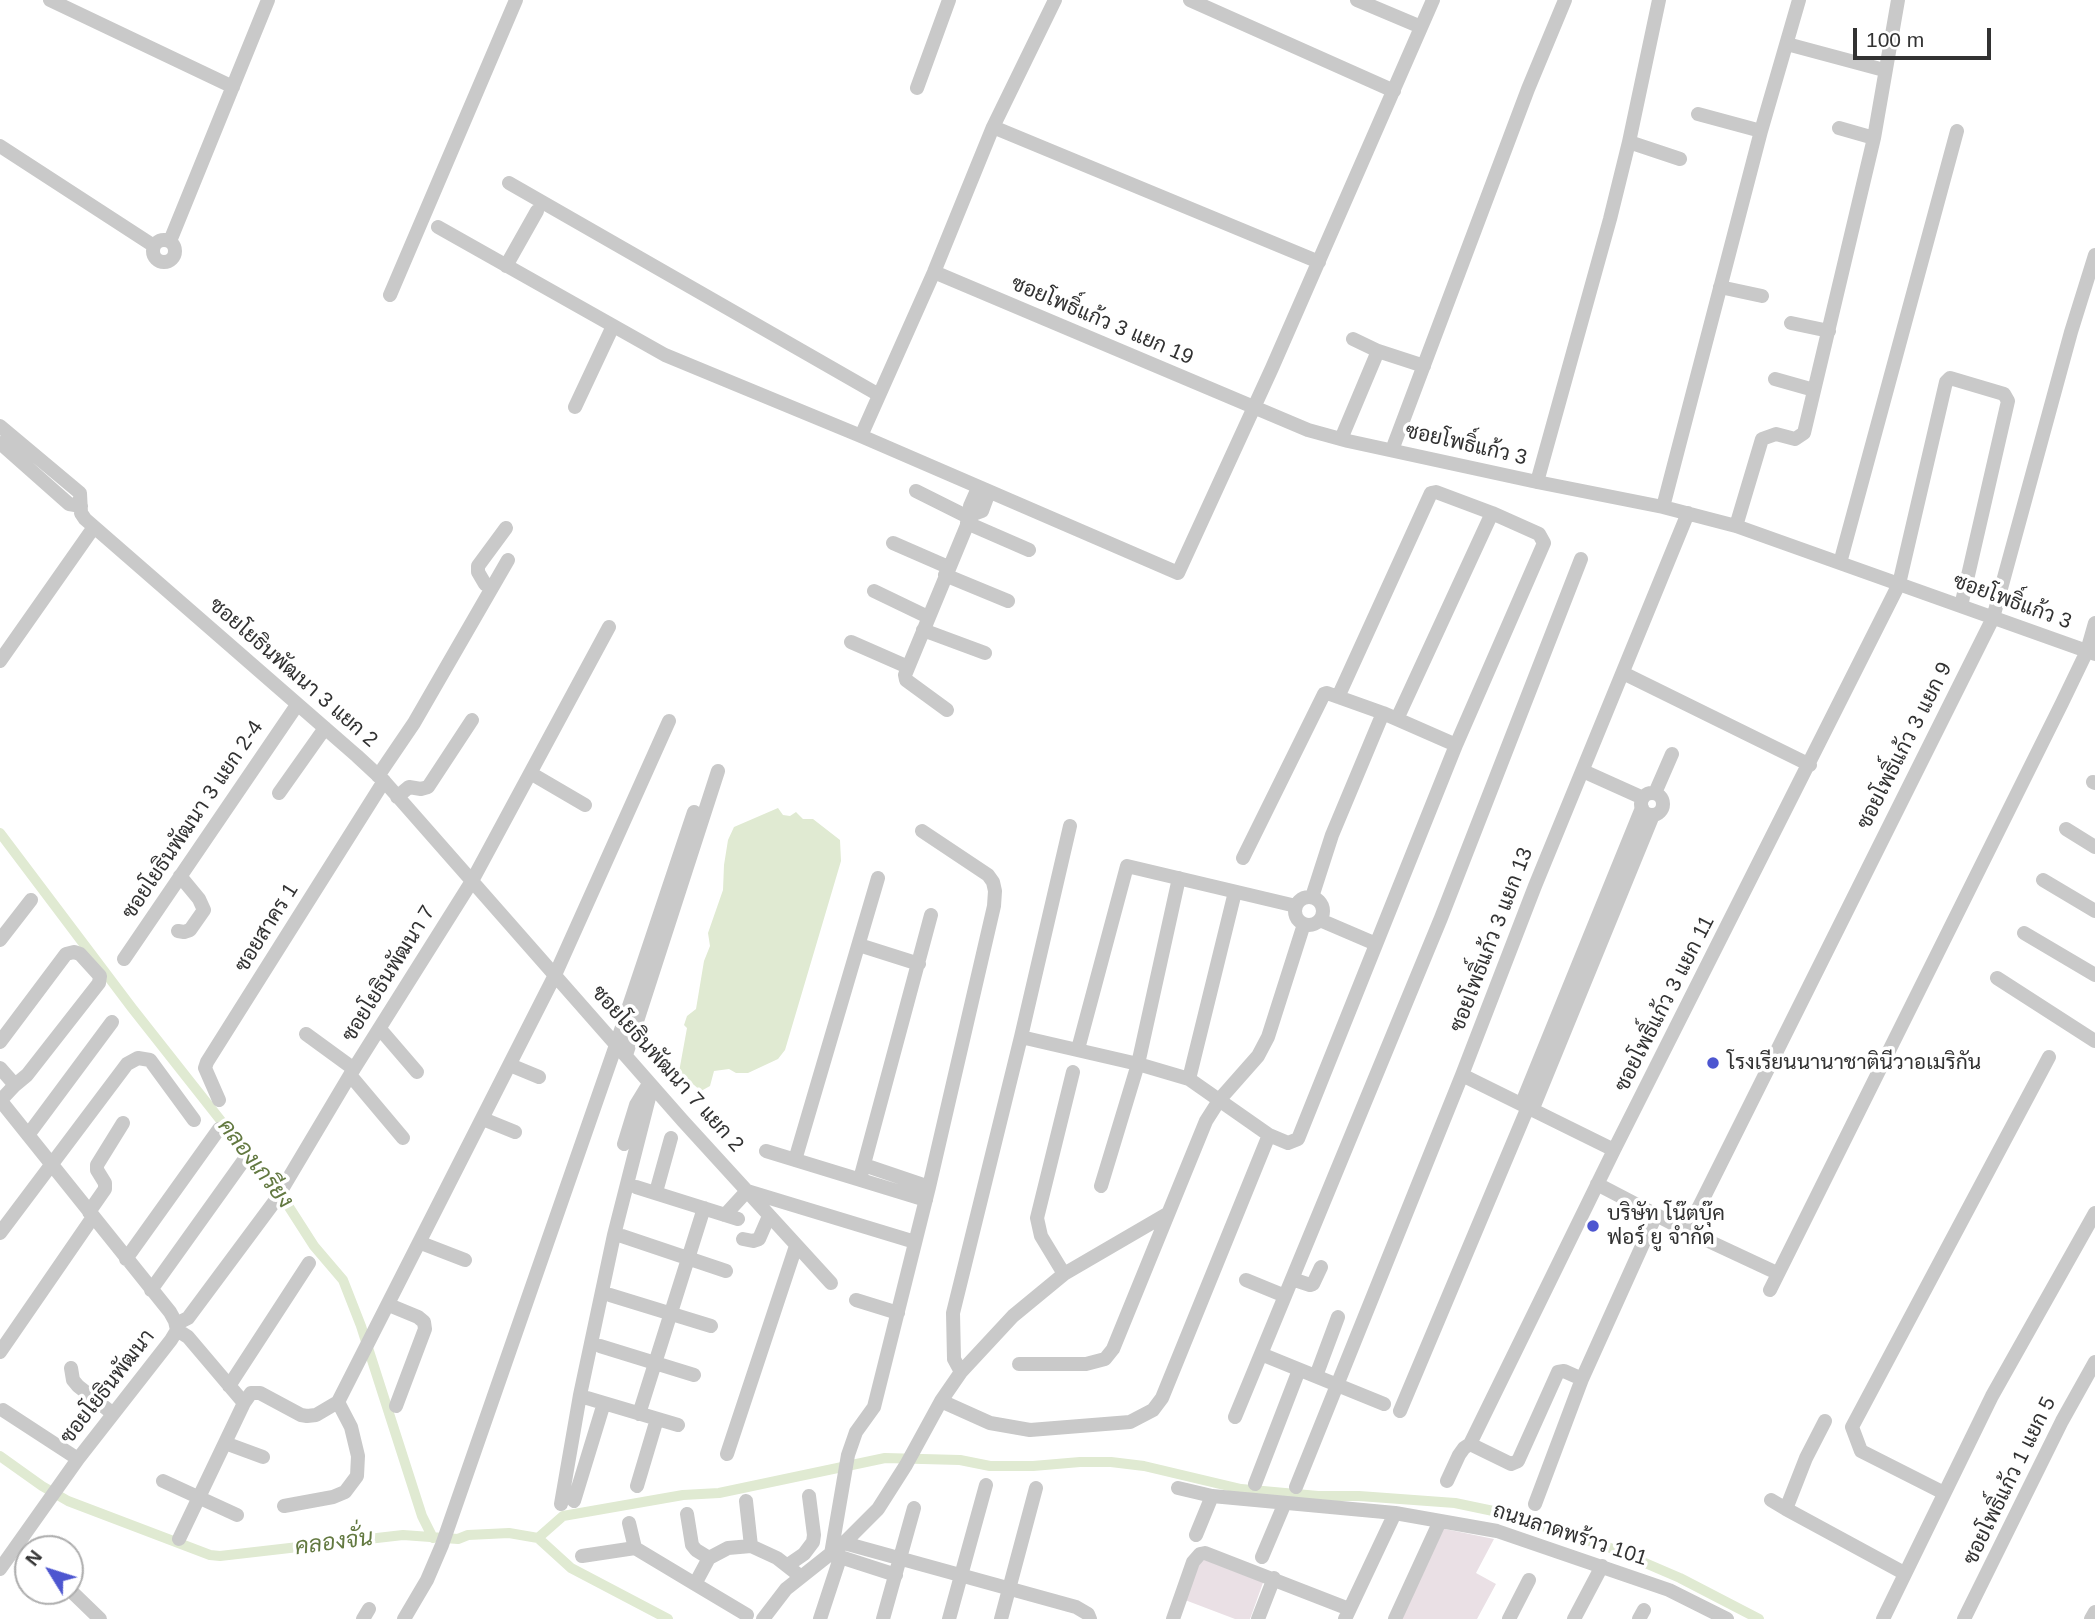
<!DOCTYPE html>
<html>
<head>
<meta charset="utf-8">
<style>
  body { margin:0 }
  #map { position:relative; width:2095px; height:1619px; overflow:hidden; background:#fff; font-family:Arial,sans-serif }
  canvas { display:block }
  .north { position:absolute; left:14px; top:1535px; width:70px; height:70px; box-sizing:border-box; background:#fff; border:2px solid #adadad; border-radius:50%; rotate:308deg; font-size:19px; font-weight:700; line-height:28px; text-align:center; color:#323232 }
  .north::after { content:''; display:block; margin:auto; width:24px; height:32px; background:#4d56d0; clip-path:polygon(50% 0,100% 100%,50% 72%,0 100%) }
  .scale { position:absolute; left:1853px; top:28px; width:138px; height:32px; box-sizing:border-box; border:4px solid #323232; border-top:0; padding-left:9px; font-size:21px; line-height:24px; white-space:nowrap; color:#323232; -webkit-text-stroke:5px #fff; paint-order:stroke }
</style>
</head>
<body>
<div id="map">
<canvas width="2095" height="1619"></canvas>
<div class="north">N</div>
<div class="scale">100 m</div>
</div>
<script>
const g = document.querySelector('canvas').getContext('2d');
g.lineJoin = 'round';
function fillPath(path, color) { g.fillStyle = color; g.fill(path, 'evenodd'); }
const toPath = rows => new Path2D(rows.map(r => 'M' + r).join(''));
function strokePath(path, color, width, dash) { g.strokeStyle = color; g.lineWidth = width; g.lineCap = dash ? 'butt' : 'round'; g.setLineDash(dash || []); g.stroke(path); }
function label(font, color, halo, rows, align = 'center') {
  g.font = font + ' Arial,Sarabun,sans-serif'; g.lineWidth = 7; g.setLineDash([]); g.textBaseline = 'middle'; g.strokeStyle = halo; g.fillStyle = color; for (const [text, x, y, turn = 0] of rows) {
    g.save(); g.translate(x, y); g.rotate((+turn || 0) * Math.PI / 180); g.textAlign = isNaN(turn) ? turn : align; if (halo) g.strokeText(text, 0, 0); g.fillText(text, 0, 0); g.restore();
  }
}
const green = toPath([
  [1440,1528,1494,1539,1476,1573,1496,1584,1477,1619,1398,1619],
  [1201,1557,1264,1580,1250,1619,1235,1619,1185,1600]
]);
const water = toPath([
  [778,808,783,815,790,816,796,812,803,819,813,819,840,840,841,861,785,1050,778,1059,748,1073,736,1073,729,1069,714,1071,710,1086,701,1091,679,1072,687,1028,684,1025,687,1016,696,1009,704,961,710,946,708,933,723,890,724,865,728,840,734,827]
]);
const canal = toPath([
  [0,833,132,1008,289,1207,314,1246,343,1280,361,1326,422,1516,433,1538],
  [0,1456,42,1486,68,1501,210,1555,220,1556,403,1535,458,1539,468,1535,509,1533,538,1538,571,1568,668,1619],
  [538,1538,563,1516,683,1495,719,1493,885,1458,960,1460,990,1466,1033,1466,1080,1462,1111,1462,1144,1466,1241,1489,1318,1496,1359,1496,1455,1503,1498,1512,1608,1547,1680,1578,1759,1619]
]);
const minor = toPath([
  [50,0,233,87],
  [1190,0,1394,91],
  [1357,0,1421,27],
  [1787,44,1884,70],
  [917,88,949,0],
  [1698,114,1761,131],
  [993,127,1319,262],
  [1839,128,1874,138],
  [1629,142,1680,159],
  [0,146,154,246],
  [509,183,879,395],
  [438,227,665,355,861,436,1178,573,1272,368,1433,0],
  '153 251a11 11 0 1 1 22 0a11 11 0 1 1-22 0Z',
  [170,241,268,0],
  [506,266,537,211],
  [934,272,1308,430,1348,441,1537,482,1663,507,1736,526,2095,654],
  [1720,287,1762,296],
  [390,295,516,0],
  [1791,323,1829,331],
  [1353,339,1378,351,1424,366],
  [1775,379,1814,390],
  [575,407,613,326],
  [0,426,80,493,81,513,85,519,357,756,384,781,683,1121,831,1283],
  [861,436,934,272,993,127,1055,0],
  [1341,439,1378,351],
  [0,443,69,504,81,506],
  [1392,450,1528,89,1565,0],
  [1537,482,1610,219,1629,142,1659,0],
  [916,491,970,518],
  [1663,507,1761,131,1799,0],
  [971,515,982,511,989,492],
  [967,523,1029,550],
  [1736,526,1762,439,1776,434,1795,439,1804,433,1874,138,1898,0],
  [893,543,948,567],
  [1840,563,1957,131],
  [945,575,1008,601],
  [485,584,478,572,478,566,506,528],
  [874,591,928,617],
  [923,630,985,653],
  [851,642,908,667],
  [0,661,94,527],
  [1623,673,1810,765],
  [947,710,906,680,905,675,970,518,970,506,978,488],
  [1397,719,1492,513],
  [1583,771,1643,798],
  [532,774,585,805],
  [378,776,414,723,508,560],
  [2093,782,2095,783],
  '1641 804a11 11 0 1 1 22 0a11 11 0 1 1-22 0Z',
  [279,793,325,728],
  [1655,793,1672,754],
  [397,797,409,787,421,789,428,787,472,720],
  [2066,829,2095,847],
  [1243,858,1324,694,1327,693,1383,713,1456,745],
  [2043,880,2095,911],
  [1312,897,1332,835,1383,713],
  '1295 911a14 14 0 1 1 28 0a14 14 0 1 1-28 0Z',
  [1320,920,1376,944],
  [178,931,184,932,190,930,204,910,199,899,180,876],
  [2024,933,2095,975],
  [0,940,31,900],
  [859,945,919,964],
  [124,959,297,705],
  [1997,978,2095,1041],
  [380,1029,417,1072],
  [306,1034,354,1069],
  [1021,1037,1138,1064,1189,1079,1269,1135,1288,1143,1298,1139,1456,745,1544,543,1539,534,1492,513,1436,492,1431,493,1338,697],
  [0,1042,66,954,74,952,80,954,100,976,99,983,27,1075,15,1085,0,1101],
  [1078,1049,1127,866,1296,906],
  [626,1055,718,771],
  [510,1065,539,1077],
  [0,1068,15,1085],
  [350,1075,403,1138],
  [1462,1075,1614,1150],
  [1189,1079,1235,892],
  [0,1100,170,1312,175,1321,177,1330,171,1340,78,1459,0,1569],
  [219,1100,205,1068,207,1062,384,781],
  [1522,1103,1642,808],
  [1533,1108,1653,815],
  [483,1119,515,1132],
  [28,1135,112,1022],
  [624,1144,636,1105,647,1087],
  [766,1151,926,1200],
  [795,1160,878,878],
  [864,1165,929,1187],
  [860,1179,931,915],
  [1597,1184,1687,1231,1777,1273],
  [1101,1186,1138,1064,1179,878],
  [636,1187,738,1219],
  [656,1192,671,1138],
  [89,1212,105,1189,105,1183,97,1170,97,1165,123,1123],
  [725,1215,747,1191,915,1242],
  [1687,1231,1993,618,2071,332,2095,255],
  [0,1233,127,1064,138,1058,150,1060,194,1120],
  [622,1236,726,1271],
  [743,1239,753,1241,759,1239,769,1216],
  [421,1243,465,1260],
  [126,1259,219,1129],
  [1064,1274,1041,1236,1037,1218,1073,1072],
  [1292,1279,1310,1285,1313,1284,1321,1267],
  [1246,1280,1285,1296],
  [151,1290,244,1160],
  [1770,1290,2062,703,2087,651,2095,623],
  [610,1295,711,1326],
  [856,1300,898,1313],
  [389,1305,418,1317,424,1322,425,1329,396,1406],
  [176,1324,188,1318,275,1201,350,1075,472,881,609,627],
  [177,1330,188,1337,244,1403],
  [600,1346,694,1375],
  [0,1352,93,1217],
  [1261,1354,1384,1404],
  [1019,1364,1086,1364,1105,1359,1113,1349,1206,1121,1220,1099,1258,1056,1268,1037,1304,924],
  [71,1368,73,1380,78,1386,112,1413],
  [961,1372,954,1359,953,1313,1021,1037,1070,826],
  [1316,1376,1338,1317],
  [229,1386,309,1263],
  [587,1398,678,1425],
  [941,1401,990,1423,1030,1430,1130,1422,1153,1410,1162,1398,1269,1135],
  [3,1410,78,1459],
  [1400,1411,1528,1107],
  [639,1414,704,1208],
  [1235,1417,1441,918,1581,559],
  [1825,1421,1806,1458,1786,1509,1904,1573],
  [225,1443,263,1457],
  [1470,1444,1614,1150,1899,584,1946,382,1950,378,2004,394,2008,401,1961,606],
  [1470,1444,1511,1464,1518,1461,1558,1372,1564,1371,1582,1379,1656,1215],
  [727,1454,796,1246],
  [163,1481,237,1515],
  [1447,1481,1459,1455,1464,1448,1470,1444],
  [1255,1484,1299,1370],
  [637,1486,657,1419],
  [1296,1487,1462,1075,1535,886,1688,513],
  [1178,1488,1212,1496,1395,1513,1497,1531,1669,1590,1727,1619],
  [1944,1493,1861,1451,1852,1427,2049,1057],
  [1771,1500,1786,1509],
  [574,1501,604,1403],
  [746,1501,751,1546],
  [561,1504,580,1395,614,1235,652,1086],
  [1535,1504,1582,1379],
  [284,1506,333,1497,345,1492,357,1476,358,1456,351,1427,338,1402],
  [687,1514,692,1545,696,1550,709,1558,728,1548,751,1546,777,1558,800,1576],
  [629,1523,635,1548,695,1584,709,1558],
  [1196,1535,1212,1496],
  [179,1539,244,1403,251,1393,260,1393,301,1415,307,1416,316,1415,338,1402,555,975,669,721],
  [844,1543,1076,1607,1088,1614,1090,1619],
  [582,1556,635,1548],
  [1262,1557,1284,1505],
  [788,1565,804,1554,813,1542,814,1535,809,1496],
  [896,1575,831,1554,848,1455,856,1432,874,1407,929,1187,994,906,995,891,993,882,988,875,922,831],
  [695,1584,747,1615],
  [70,1590,100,1619],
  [363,1619,369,1609],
  [404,1619,427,1580,442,1545,616,1045,694,812],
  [763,1619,786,1589,844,1543,878,1509,906,1465,941,1401,961,1372,1013,1316,1064,1274,1167,1214],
  [820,1619,840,1558],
  [883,1619,914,1508],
  [949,1619,986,1485],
  [1001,1619,1036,1488],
  [1173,1619,1193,1562,1200,1554,1205,1553,1349,1609],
  [1258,1619,1274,1578],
  [1345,1619,1395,1513],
  [1395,1619,1440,1521],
  [1509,1619,1529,1580],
  [1574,1619,1602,1566],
  [1639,1619,1644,1610],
  [1883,1619,1992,1396,2095,1213],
  [1964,1619,2062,1421,2095,1362],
  [2091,1619,2095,1612]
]);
const markers = [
  [1713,1063,7,"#4d56d0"],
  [1593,1226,7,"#4d56d0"]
];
const streetNames = [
  ["ซอยโพธิ์แก้ว 3 แยก 19",1102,321,23],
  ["ซอยโพธิ์แก้ว 3",1466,445,13],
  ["ซอยโพธิ์แก้ว 3",2012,602,20],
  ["ซอยโยธินพัฒนา 3 แยก 2",293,673,41],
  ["ซอยโพธิ์แก้ว 3 แยก 9",1905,746,-63],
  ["ซอยโยธินพัฒนา 3 แยก 2-4",193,820,-56],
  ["ซอยสาคร 1",267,928,-58],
  ["ซอยโพธิ์แก้ว 3 แยก 13",1492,940,-69],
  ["ซอยโยธินพัฒนา 7",389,974,-58],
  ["ซอยโพธิ์แก้ว 3 แยก 11",1665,1004,-63],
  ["ซอยโยธินพัฒนา 7 แยก 2",667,1069,48],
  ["ซอยโยธินพัฒนา",108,1387,-52],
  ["ซอยโพธิ์แก้ว 1 แยก 5",2010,1481,-64],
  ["ถนนลาดพร้าว 101",1570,1535,18]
];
const poiNames = [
  ["โรงเรียนนานาชาตินีวาอเมริกัน",1727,1063],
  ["บริษัท โน๊ตบุ๊ค",1607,1214],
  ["ฟอร์ ยู จำกัด",1607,1238]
];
const waterNames = [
  ["คลองเกรียง",255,1164,52],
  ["คลองจั่น",334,1543,-7]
];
fillPath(green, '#eae0e5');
fillPath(water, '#e0ead2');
strokePath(canal, '#e0ead2', 10);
strokePath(minor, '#c9c9c9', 14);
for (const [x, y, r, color] of markers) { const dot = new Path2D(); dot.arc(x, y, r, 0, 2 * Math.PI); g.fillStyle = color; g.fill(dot); strokePath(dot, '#fff', 2.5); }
label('21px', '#323232', '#fff', streetNames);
label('21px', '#323232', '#fff', poiNames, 'left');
label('italic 23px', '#637941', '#fff', waterNames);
</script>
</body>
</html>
